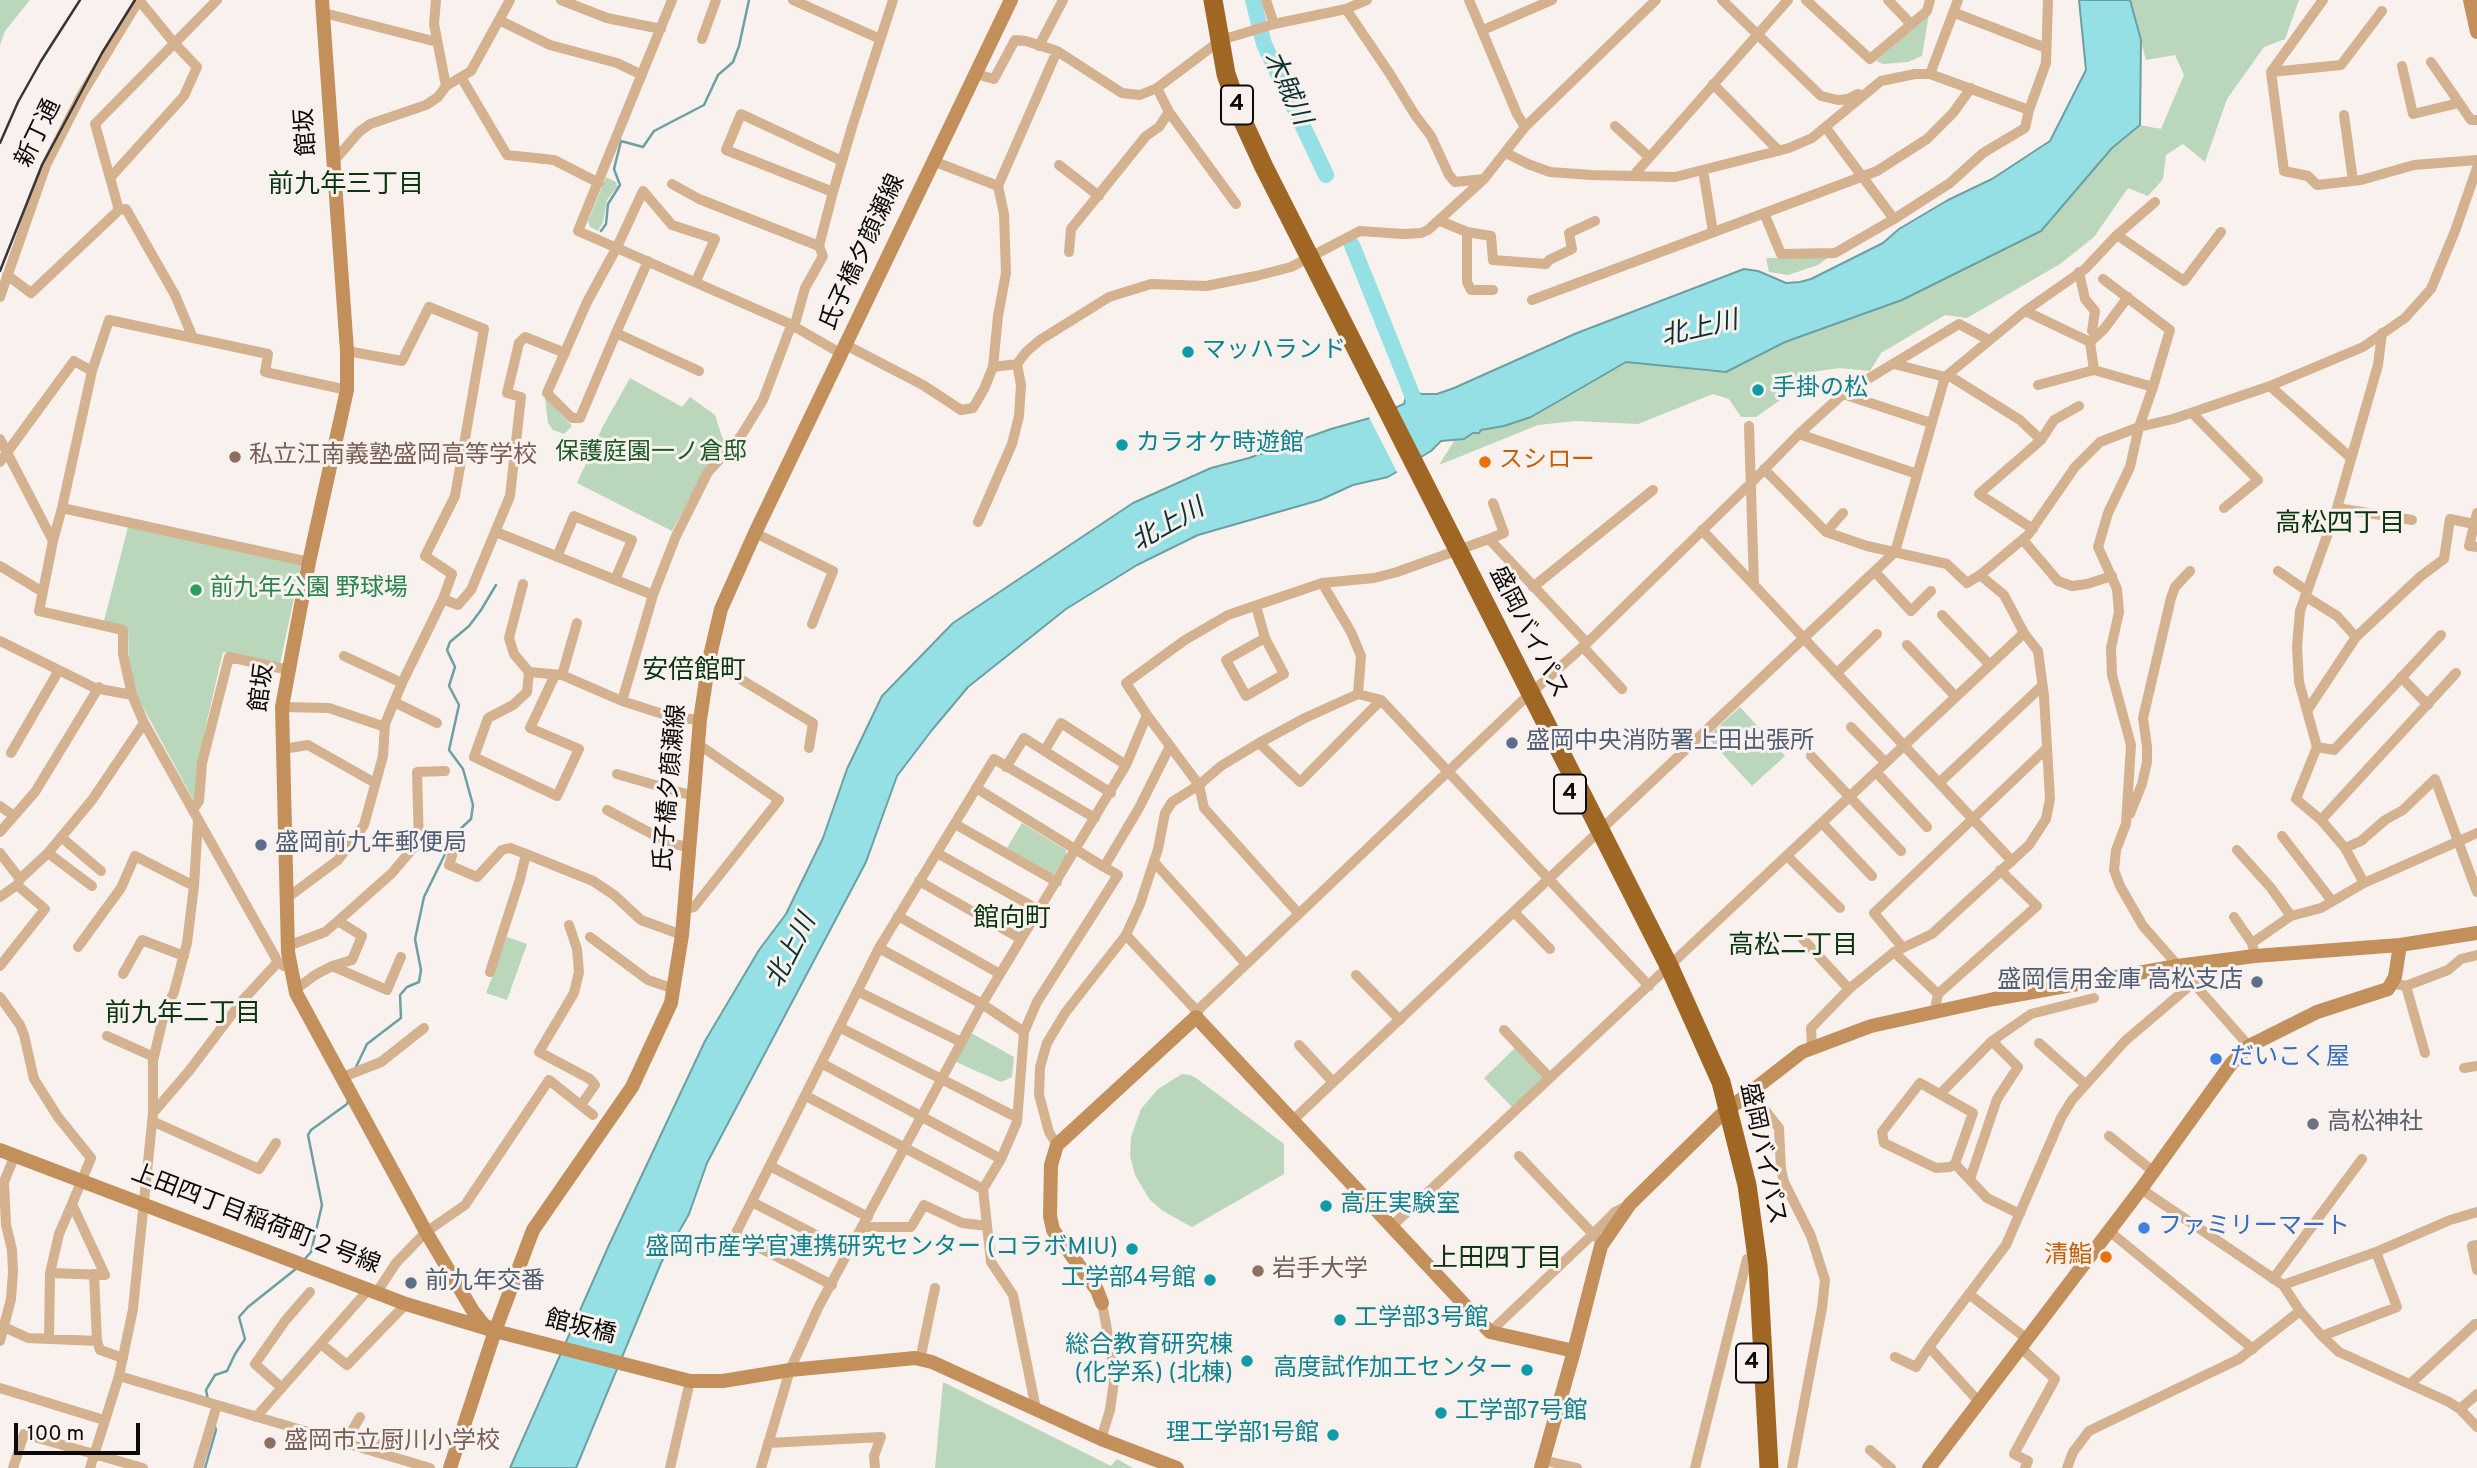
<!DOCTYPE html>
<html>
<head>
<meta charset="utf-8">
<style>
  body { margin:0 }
  #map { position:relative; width:2477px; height:1468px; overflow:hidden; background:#f8f1ee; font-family:Overpass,sans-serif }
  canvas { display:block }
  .scale { position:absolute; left:14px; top:1423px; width:126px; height:32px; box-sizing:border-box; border:4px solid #0d0b0a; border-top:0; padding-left:9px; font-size:21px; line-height:24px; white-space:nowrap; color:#0d0b0a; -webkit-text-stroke:5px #f8f1ee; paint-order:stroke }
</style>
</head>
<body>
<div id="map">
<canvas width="2477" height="1468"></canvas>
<div class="scale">100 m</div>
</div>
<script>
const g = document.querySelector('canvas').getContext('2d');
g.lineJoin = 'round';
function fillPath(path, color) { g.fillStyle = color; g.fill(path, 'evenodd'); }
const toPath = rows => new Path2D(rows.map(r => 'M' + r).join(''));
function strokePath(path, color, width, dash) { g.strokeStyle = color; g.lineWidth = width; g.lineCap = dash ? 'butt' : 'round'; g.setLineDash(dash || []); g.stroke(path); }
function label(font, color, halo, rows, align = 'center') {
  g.font = font + ' Overpass,"Noto Sans JP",sans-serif'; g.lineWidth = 6; g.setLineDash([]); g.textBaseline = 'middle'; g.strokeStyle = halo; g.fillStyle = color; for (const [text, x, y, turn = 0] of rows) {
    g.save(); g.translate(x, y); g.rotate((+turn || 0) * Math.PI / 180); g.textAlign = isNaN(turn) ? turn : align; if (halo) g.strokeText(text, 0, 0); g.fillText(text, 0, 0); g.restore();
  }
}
const green = toPath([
  [0,0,30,0,5,31,0,45],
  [2130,0,2299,0,2285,39,2264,47,2227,99,2205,162,2183,144,2166,155,2163,179,2148,196,2128,188,2094,237,2060,264,1967,318,1945,315,1881,353,1870,371,1839,368,1799,374,1786,396,1756,417,1741,417,1729,399,1713,394,1638,424,1575,421,1538,425,1439,465,1456,438,1531,417,1626,362,1713,372,1742,365,1785,342,1902,300,2041,231,2112,148,2140,125,2161,129,2184,75,2175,55,2146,60],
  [1929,14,1922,56,1908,62,1883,64,1876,61],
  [606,177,616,182,617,187,607,200,603,222,598,231,590,227,588,221],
  [1829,257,1818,265,1788,275,1769,272,1766,258],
  [630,378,682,407,690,397,715,415,722,437,728,443,706,468,672,531,577,483,603,426],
  [545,397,572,426,564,434,553,430,548,423],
  [128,527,301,565,280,664,223,652,206,725,194,801,139,700,129,672,128,629,104,621],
  [1740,707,1785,756,1752,786,1707,737],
  [1022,823,1066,850,1067,855,1054,874,1050,874,1007,848],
  [507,937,527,944,507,1000,486,993],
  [971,1033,1014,1057,1012,1077,1001,1082,956,1062],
  [1516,1047,1545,1077,1513,1108,1484,1078],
  [1182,1074,1190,1075,1196,1078,1284,1144,1284,1174,1192,1227,1163,1211,1150,1200,1135,1175,1130,1156,1131,1137,1141,1109,1158,1089],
  [943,1382,1111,1466,1117,1459,1133,1468,935,1468]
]);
const water = toPath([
  [2079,0,2130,0,2141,40,2140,125,2112,148,2041,231,1902,300,1785,342,1726,372,1626,362,1531,417,1504,426,1481,430,1479,433,1473,433,1464,439,1441,441,1431,451,1388,477,1353,485,1320,500,1198,535,1137,565,1066,609,968,687,932,730,897,776,866,862,707,1163,689,1214,661,1263,576,1468,510,1468,609,1245,705,1041,759,950,786,914,823,838,847,769,882,696,953,623,1133,503,1211,468,1249,458,1331,429,1370,418,1404,404,1407,393,1413,391,1421,394,1437,394,1454,388,1577,333,1744,269,1758,271,1786,283,1800,282,1811,279,1883,243,1899,229,1948,200,1992,179,2050,141,2086,70,2079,0]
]);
const pier = toPath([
  [1391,405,1412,466,1399,476,1368,415]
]);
const stream = toPath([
  [601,231,606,224,608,204,620,185,614,169,621,141,643,147,654,131,704,105,718,75,733,62,739,46,749,0],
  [451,842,457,832,471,819,473,805,463,769,449,750,459,705,449,686,455,667,447,650,450,642,469,626,481,610,496,585],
  [356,1067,367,1044,401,1018,400,995,407,987,419,982,421,970,415,939,424,897,448,848],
  [303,1261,311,1252,322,1205,308,1135,311,1130,347,1104,348,1100],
  [208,1400,206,1390,215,1375,227,1371,235,1354,245,1339,239,1317,248,1307,297,1268],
  [205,1468,216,1430,215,1427]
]);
const river = toPath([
  [1253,0,1264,44,1326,175],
  [1352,245,1419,412]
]);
const street = toPath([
  [436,0,434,24,446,86],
  [561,0,607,18,661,29],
  [672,0,578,231,788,323,842,354],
  [793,0,880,39],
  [1266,0,1274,24],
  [1469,0,1517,114,1525,127],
  [1722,0,1821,96,1838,100,1848,99,1858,94],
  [1806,0,1870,59,1927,11,1930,0],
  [1888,0,1911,24],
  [2323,0,2271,72,2284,171,2308,176,2317,185,2361,180,2414,165,2477,160],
  [1346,9,1390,74,1415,115,1431,136,1449,175,1455,182,1484,179],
  [324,13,437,42],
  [1955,13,2046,48],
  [499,20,510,0],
  [1483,30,1552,0],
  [702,39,716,0],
  [1039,46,1063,0],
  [2431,62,2471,120,2477,120],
  [2402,66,2413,114,2459,103],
  [2271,72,2341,65,2382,11],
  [976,74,994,79,1015,40,1026,41,1057,51,1122,93,1140,95,1157,88,1221,40,1274,24,1346,9,1367,0],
  [1930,74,1958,0],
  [461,77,507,155,554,160,599,183],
  [1713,84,1779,151],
  [1157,88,1169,112,1236,204],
  [2344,115,2353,181],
  [1615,126,1649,157],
  [1826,128,1894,219,1950,183,1983,153,2025,128,2029,110],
  [1506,153,1528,164,1550,172,1591,175,1675,177,1789,148,1812,138,1881,81,1915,74,1930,74,2029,110,2046,63,2048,0],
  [933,161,998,186],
  [333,162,359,132,370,124,426,105,438,97,446,86,471,71,499,20,550,45,617,63,642,75],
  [1059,165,1099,196],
  [1703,170,1713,232],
  [1633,176,1788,0],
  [110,178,184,96,197,67,175,44,139,0],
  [672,184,699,199,819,246],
  [833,192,726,150,741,114,842,161],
  [1764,213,1781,254,1835,253,1894,219],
  [1440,221,1467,232,1491,236,1493,260,1546,264,1549,260,1572,249,1569,233,1595,221],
  [1467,232,1467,282,1471,290,1493,290],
  [2117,235,2184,281,2221,232],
  [1069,252,1071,229,1146,136,1159,127,1169,112],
  [648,261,616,333,699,371],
  [2079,272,2085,299,2095,311,2092,331,2096,336],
  [7,275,31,293,119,210],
  [2103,279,2170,330,2153,387],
  [0,297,46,165,82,94,139,0],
  [1532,300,1877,171,1927,139,1953,113,1971,88],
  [2025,311,2090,342,2094,370,2153,387,2139,427,2130,467,2108,513,2098,547,2117,589,2119,612,2111,648,2112,675,2131,745,2126,824,2116,850,2114,870,2120,886,2143,926,2249,1046],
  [616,333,580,418,572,418,547,393,587,302,617,247,643,191,672,225,715,239,696,281],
  [193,338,175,295,126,209,119,210,95,124,217,0],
  [2091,341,2104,329,2128,297],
  [846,345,923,385,961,410,973,408,984,389,993,367,998,316,1006,273,1004,214,998,186,1057,51],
  [1894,364,1945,377],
  [993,367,1017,364,1026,352,1040,340,1109,297,1151,284,1206,286,1256,276,1291,267,1360,231,1403,234,1421,233,1428,230,1484,179,1525,127,1656,0],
  [1948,375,2020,420,2041,440],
  [2038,385,2094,370],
  [2270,386,2351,458],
  [1843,394,1931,423],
  [2192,413,2258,480,2224,508],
  [1749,426,1754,585,2012,861],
  [1799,434,1917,474],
  [0,439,53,541,39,611,123,630,123,654,132,695,144,723,278,962],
  [0,462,74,361,92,371],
  [1764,469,1826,532,1867,546,1947,564,1967,583,1980,575,2028,535,2075,467,2100,442,2139,427,2173,419,2270,386,2363,347,2405,318,2431,289,2455,231,2477,168],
  [62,508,309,562],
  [2337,508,2412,520],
  [2477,513,2469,546,2477,547],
  [978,522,1012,444,1019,416,1021,385,1017,364],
  [2033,529,1979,494,2041,440,2054,420,2079,406],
  [1702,530,1754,585],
  [496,532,653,595],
  [1826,532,1843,513],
  [755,533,833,571,812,624],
  [1489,539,1504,533,1493,503],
  [2023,540,2058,581,2072,586,2087,584,2112,576],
  [53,541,62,508,92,371,109,320,268,354,265,372,347,390],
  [557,557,574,516,632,540,615,580],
  [0,566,41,591],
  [2278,571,2307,591],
  [1876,573,1911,611,1931,591],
  [1322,583,1351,632,1361,656,1358,694],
  [523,584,509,638,514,654,529,672,527,692,513,705,488,718,474,757,557,796,579,749,530,728,555,675],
  [1533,587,1653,490],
  [2305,596,2337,616,2356,637],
  [443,599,458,605,471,590,510,496,521,397,507,393,519,343,525,337,565,353],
  [1256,606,1265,638,1284,674,1246,696,1226,660,1265,638],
  [1942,615,1990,665],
  [0,641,95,688,132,695],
  [1907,645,1956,697],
  [1583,647,1622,689],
  [344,656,402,683],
  [709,660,813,723,809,748],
  [529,672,562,675,622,701],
  [1837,673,1877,634],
  [562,675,577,623],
  [2401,677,2428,705],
  [394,702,437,723],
  [282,707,329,708,385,727],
  [2307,711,2356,637,2421,576,2444,559,2450,519,2474,524],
  [1147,715,1199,785,1204,808,1299,914],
  [700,720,672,717,622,701,653,595,676,536,708,472,741,436,763,400,789,331,795,324,805,288,823,256,819,246,833,192,852,127,893,0],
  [1851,727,1886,763],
  [1259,743,1300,782,1381,700],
  [2317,747,2334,750,2441,635],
  [283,749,308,745,375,783],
  [1045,750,1061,723,1126,765],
  [11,753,59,670],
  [1811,756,1901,851],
  [1006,767,1024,738,1111,793],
  [1876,772,1927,827],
  [617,774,693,796],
  [1940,782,2042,686],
  [976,788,1104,867,1139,808,1170,746],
  [0,806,14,816],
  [194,808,199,801,202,763,229,657,289,670],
  [607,810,669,843,688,847],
  [2130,814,2142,784,2147,762,2147,747,2143,718,2171,598,2175,587,2190,571],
  [2321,820,2456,673],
  [1822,823,1872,876],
  [955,824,1057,882],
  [0,832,35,792,99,687],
  [2282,836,2332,901],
  [61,837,101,871],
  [419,845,417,772,445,771],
  [2345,848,2361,841,2385,820,2403,810,2435,779,2477,892],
  [2237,850,2271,888,2291,916],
  [0,853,20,879],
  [48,853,92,886],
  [937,853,1039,910],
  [1787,856,1840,908],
  [1154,862,1246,964],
  [919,881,1021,939],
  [2364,883,2477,833],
  [0,897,17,885,20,879,48,853,92,800,144,723],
  [287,898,338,860,364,825,383,756,385,724,402,683,443,599,452,574,425,556,455,496,484,329,429,307,402,361,347,351],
  [684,910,694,907,779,800,698,744],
  [1514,912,1550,949],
  [898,916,1000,974],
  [2234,917,2252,943],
  [338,921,392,873,414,847,428,842,455,847,449,865,477,877,502,850,510,848,526,854],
  [569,925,577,949,579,972,574,993,539,1052,590,1079,595,1085,581,1105],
  [1126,935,1195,1009,1196,1017],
  [590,937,648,980,674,989],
  [1803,939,1849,989],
  [288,946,325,932,338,921,362,936,352,960,332,966],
  [78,947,121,888,135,856,194,886],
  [879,948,982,1004,1024,1032],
  [1903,948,1874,913,2046,749],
  [1894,952,1938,994],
  [2255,956,2252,943,2291,916,2321,908,2364,883,2345,848,2321,820,2296,799,2317,747,2299,682,2297,647,2300,611,2337,508,2378,365,2382,333],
  [0,966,45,909,17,885],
  [490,972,520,879,526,854,593,881,614,895,641,920,682,935],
  [123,974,142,940,184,956],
  [1356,975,1400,1020],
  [2391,983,2406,986,2448,970,2461,959,2477,955],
  [2406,986,2425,1053],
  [295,990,315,975,332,966,387,990,401,957],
  [857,991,961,1042],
  [0,997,20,1025,24,1035,34,1079,58,1117,91,1158,72,1204,105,1275,50,1273,49,1339],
  [1934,1014,1938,994,2037,906,2000,870],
  [1196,1017,1200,1008,1217,992,1522,701,1587,643,1752,482,1799,434,1843,394,1959,324,1989,340],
  [839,1027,1016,1117],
  [1504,1030,1550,1078],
  [107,1036,154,1057],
  [2039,1043,2085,1084],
  [1299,1045,1333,1082],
  [1812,1048,1811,1028,1849,989,1894,952,1932,934,2029,845,2046,819,2050,799,2044,696,2038,651,2024,633,2004,595,1980,575],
  [821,1063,1001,1159],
  [2464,1068,2477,1066],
  [343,1077,381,1062,424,1028],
  [1750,1091,1779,1128,1781,1169,1784,1182,1811,1236,1825,1280,1822,1308,1792,1468],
  [1941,1093,1992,1041],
  [806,1096,983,1189],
  [153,1113,189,1071,242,1001,278,962,284,966],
  [152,1121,259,1169,276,1143],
  [1292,1121,1895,552,1945,377,2025,311,2085,269,2117,235,2155,202],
  [2109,1136,2154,1172],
  [1057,1145,1049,1132,1039,1095,1040,1067,1047,1043,1065,1013,1126,935,1140,904,1158,849,1165,813,1172,802,1199,785,1221,766,1259,743,1305,718,1358,694,1381,700,1649,986],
  [1519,1156,1593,1234,1615,1212,1629,1205],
  [1955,1164,1950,1167,1936,1168,1884,1143,1882,1132,1920,1083,1973,1113,1955,1164,1987,1198,2020,1214],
  [770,1166,868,1217],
  [1970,1179,1997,1099,2018,1067,1992,1041,2031,1014,2094,998],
  [2141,1189,2283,1285,2300,1311,2322,1336,2339,1352,2449,1402,2460,1409,2477,1427],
  [752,1202,849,1252],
  [1392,1226,2024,633],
  [863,1227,911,1227,924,1205,962,1223,987,1226],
  [2109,1231,2253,1349],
  [2477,1245,2472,1246,2477,1270],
  [50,1273,59,1234,72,1204],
  [94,1274,97,1341],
  [2273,1279,2362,1159],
  [832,1285,735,1235,879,948,994,759,1095,818],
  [2283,1285,2376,1252,2450,1220,2477,1212],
  [377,1292,396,1263,426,1232,465,1205,549,1080,593,1115],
  [1969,1294,2027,1339],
  [4,1327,28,1338,97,1341,100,1350,123,1358],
  [1490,1332,1593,1234,1597,1238],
  [2322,1336,2397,1307,2376,1252],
  [0,1341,11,1299,13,1272,12,1250,6,1225,4,1182,15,1155],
  [321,1344,347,1365,406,1304],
  [2021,1348,2055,1379,2014,1454,2028,1461,2025,1468],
  [1895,1357,1916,1367,1929,1347],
  [920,1360,935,1288],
  [119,1376,430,1468],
  [2410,1384,2475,1324,2477,1324],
  [0,1388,104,1420],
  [282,1388,255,1364,285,1321,310,1292],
  [1980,1403,1929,1347,2006,1245,2061,1118,2072,1100,2125,1041,2193,983],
  [1036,1409,1013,1295,991,1262,983,1189,1001,1159,1017,1122,1024,1032,1037,1002,1118,875,1104,867],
  [2460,1409,2477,1394],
  [256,1417,369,1289],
  [1101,1439,1110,1410,1115,1373,1102,1303],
  [345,1443,360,1417],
  [768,1443,881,1437,874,1456,875,1468],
  [1870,1450,1891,1468],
  [376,1452,390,1432],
  [1543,1460,1577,1468],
  [13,1468,24,1434,143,1468],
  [90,1468,119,1376,133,1309,153,1113,153,1061,164,1014,174,992,187,943,194,886,198,820],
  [198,1468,217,1405],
  [670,1468,690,1381],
  [761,1468,790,1370,818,1308,982,1004,1126,765,1147,715,1126,683,1185,640,1228,615,1322,583,1374,578,1397,572,1489,539,1587,643],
  [1695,1468,1747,1259],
  [2067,1468,2073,1452,2089,1431,2239,1359,2300,1311]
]);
const secondary = toPath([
  [322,0,347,351,347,390,309,562,282,707,288,952,296,993,426,1232,473,1311,484,1325,495,1331],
  [2470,0,2477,32],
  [0,1150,406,1304,495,1331,690,1381,723,1381,790,1370,915,1358,932,1362,1101,1439,1177,1468],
  [1102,1303,1097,1290,1053,1230,1050,1216,1051,1165,1057,1145,1196,1017,1490,1332,1574,1351],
  [450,1468,495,1331,533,1230,632,1087,671,1003,682,935,700,720,709,660,721,609,755,533,1011,0],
  [1541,1468,1574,1351,1601,1246,1630,1204,1721,1115,1802,1052,1871,1026,1994,999,2177,966,2255,956,2400,945,2477,933],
  [1929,1468,2141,1189,2231,1064,2249,1046,2317,1012,2388,989,2395,977,2400,945]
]);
const highway = toPath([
  [1213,0,1226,74,1241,117,1264,167,1669,966,1721,1082,1747,1185,1758,1265,1769,1468]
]);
const rail = toPath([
  [0,143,18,102,41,61,80,0],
  [0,271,42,165,102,53,135,0]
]);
const markers = [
  [1188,352,7,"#0f9aa8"],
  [1758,390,7,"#0f9aa8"],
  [1122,445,7,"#0f9aa8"],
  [235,457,7,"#8d6e63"],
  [1485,462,7,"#e8710a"],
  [196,590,7,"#2e9e5b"],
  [1512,743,7,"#5c6f8a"],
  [261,845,7,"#5c6f8a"],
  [2257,982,7,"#5c6f8a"],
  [2216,1059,7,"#3f7fe0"],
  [2313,1124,7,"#6b7280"],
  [1326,1206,7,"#0f9aa8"],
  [2144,1228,7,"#3f7fe0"],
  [1132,1249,7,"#0f9aa8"],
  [2106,1257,7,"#e8710a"],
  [1258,1271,7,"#8d6e63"],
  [1210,1280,7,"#0f9aa8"],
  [411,1283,7,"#5c6f8a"],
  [1340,1320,7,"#0f9aa8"],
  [1247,1361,7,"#0f9aa8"],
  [1527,1370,7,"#0f9aa8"],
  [1441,1413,7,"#0f9aa8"],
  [1333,1435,7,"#0f9aa8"],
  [270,1443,7,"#8d6e63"]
];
const shields = [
  [1237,105,32],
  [1570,794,32],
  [1752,1363,32]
];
const shieldNames = [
  ["4",1237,105],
  ["4",1570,794],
  ["4",1752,1363]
];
const streetNames = [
  ["館坂",308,132,-94],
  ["新丁通",40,134,-64],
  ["氏子橋夕顔瀬線",864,253,-65],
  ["盛岡バイパス",1527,633,63],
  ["館坂",264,688,-83],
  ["氏子橋夕顔瀬線",672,788,-85],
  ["盛岡バイパス",1761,1154,78],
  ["上田四丁目稲荷町２号線",255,1221,21],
  ["館坂橋",580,1329,14]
];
const cultureNames = [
  ["マッハランド",1202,352],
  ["手掛の松",1772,390],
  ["カラオケ時遊館",1136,445],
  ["高圧実験室",1340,1206],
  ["盛岡市産学官連携研究センター (コラボMIU)",1118,1249,"right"],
  ["工学部4号館",1196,1280,"right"],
  ["工学部3号館",1354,1320],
  ["総合教育研究棟",1233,1347,"right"],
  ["(化学系) (北棟)",1233,1375,"right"],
  ["高度試作加工センター",1513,1370,"right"],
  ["工学部7号館",1455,1413],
  ["理工学部1号館",1319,1435,"right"]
];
const parkNames = [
  ["保護庭園一ノ倉邸",651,454]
];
const educationNames = [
  ["私立江南義塾盛岡高等学校",249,457],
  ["岩手大学",1272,1271],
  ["盛岡市立厨川小学校",284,1443]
];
const foodNames = [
  ["スシロー",1499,462],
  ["清鮨",2092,1257,"right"]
];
const leisureNames = [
  ["前九年公園 野球場",210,590]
];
const serviceNames = [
  ["盛岡中央消防署上田出張所",1526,743],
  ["盛岡前九年郵便局",275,845],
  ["盛岡信用金庫 高松支店",2243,982,"right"],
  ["前九年交番",425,1283]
];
const shopNames = [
  ["だいこく屋",2230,1059],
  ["ファミリーマート",2158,1228]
];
const worshipNames = [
  ["高松神社",2327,1124]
];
const waterNames = [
  ["木賊川",1285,89,65],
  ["北上川",1700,331,-13],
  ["北上川",1169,527,-29],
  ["北上川",793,952,-63]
];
const neighbourhoodNames = [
  ["前九年三丁目",346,187],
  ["高松四丁目",2340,526],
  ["安倍館町",694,673],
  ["館向町",1012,921],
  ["高松二丁目",1793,948],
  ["前九年二丁目",183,1016],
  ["上田四丁目",1497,1261]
];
fillPath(green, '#bad6bb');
fillPath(water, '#94e0e5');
strokePath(water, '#6ca0a3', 2);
fillPath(pier, '#f8f1ee');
strokePath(stream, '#6ca0a3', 2.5);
strokePath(river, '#94e0e5', 16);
strokePath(street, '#d4b18f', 10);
strokePath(secondary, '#c3905c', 14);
strokePath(highway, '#a06724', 19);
strokePath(rail, '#383634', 2.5);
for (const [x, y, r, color] of markers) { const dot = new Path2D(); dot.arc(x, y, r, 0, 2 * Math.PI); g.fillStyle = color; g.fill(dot); strokePath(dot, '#f8f1ee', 2.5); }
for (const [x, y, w] of shields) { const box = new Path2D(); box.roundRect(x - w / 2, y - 19.5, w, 39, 5); g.fillStyle = '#f8f1ee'; g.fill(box); strokePath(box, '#0d0b0a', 2); }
label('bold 23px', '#0d0b0a', null, shieldNames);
label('24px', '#0d0b0a', '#f8f1ee', streetNames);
label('24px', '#0d838f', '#f8f1ee', cultureNames, 'left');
label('24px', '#1c5b26', '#f8f1ee', parkNames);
label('24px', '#785e54', '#f8f1ee', educationNames, 'left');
label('24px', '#c56008', '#f8f1ee', foodNames, 'left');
label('24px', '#27864d', '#f8f1ee', leisureNames, 'left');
label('24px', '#4e5e75', '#f8f1ee', serviceNames, 'left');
label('24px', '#366cbe', '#f8f1ee', shopNames, 'left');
label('24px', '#5b616d', '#f8f1ee', worshipNames, 'left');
label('italic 26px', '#0a3133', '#f8f1ee', waterNames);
label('26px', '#09350f', '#f8f1ee', neighbourhoodNames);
</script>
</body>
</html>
